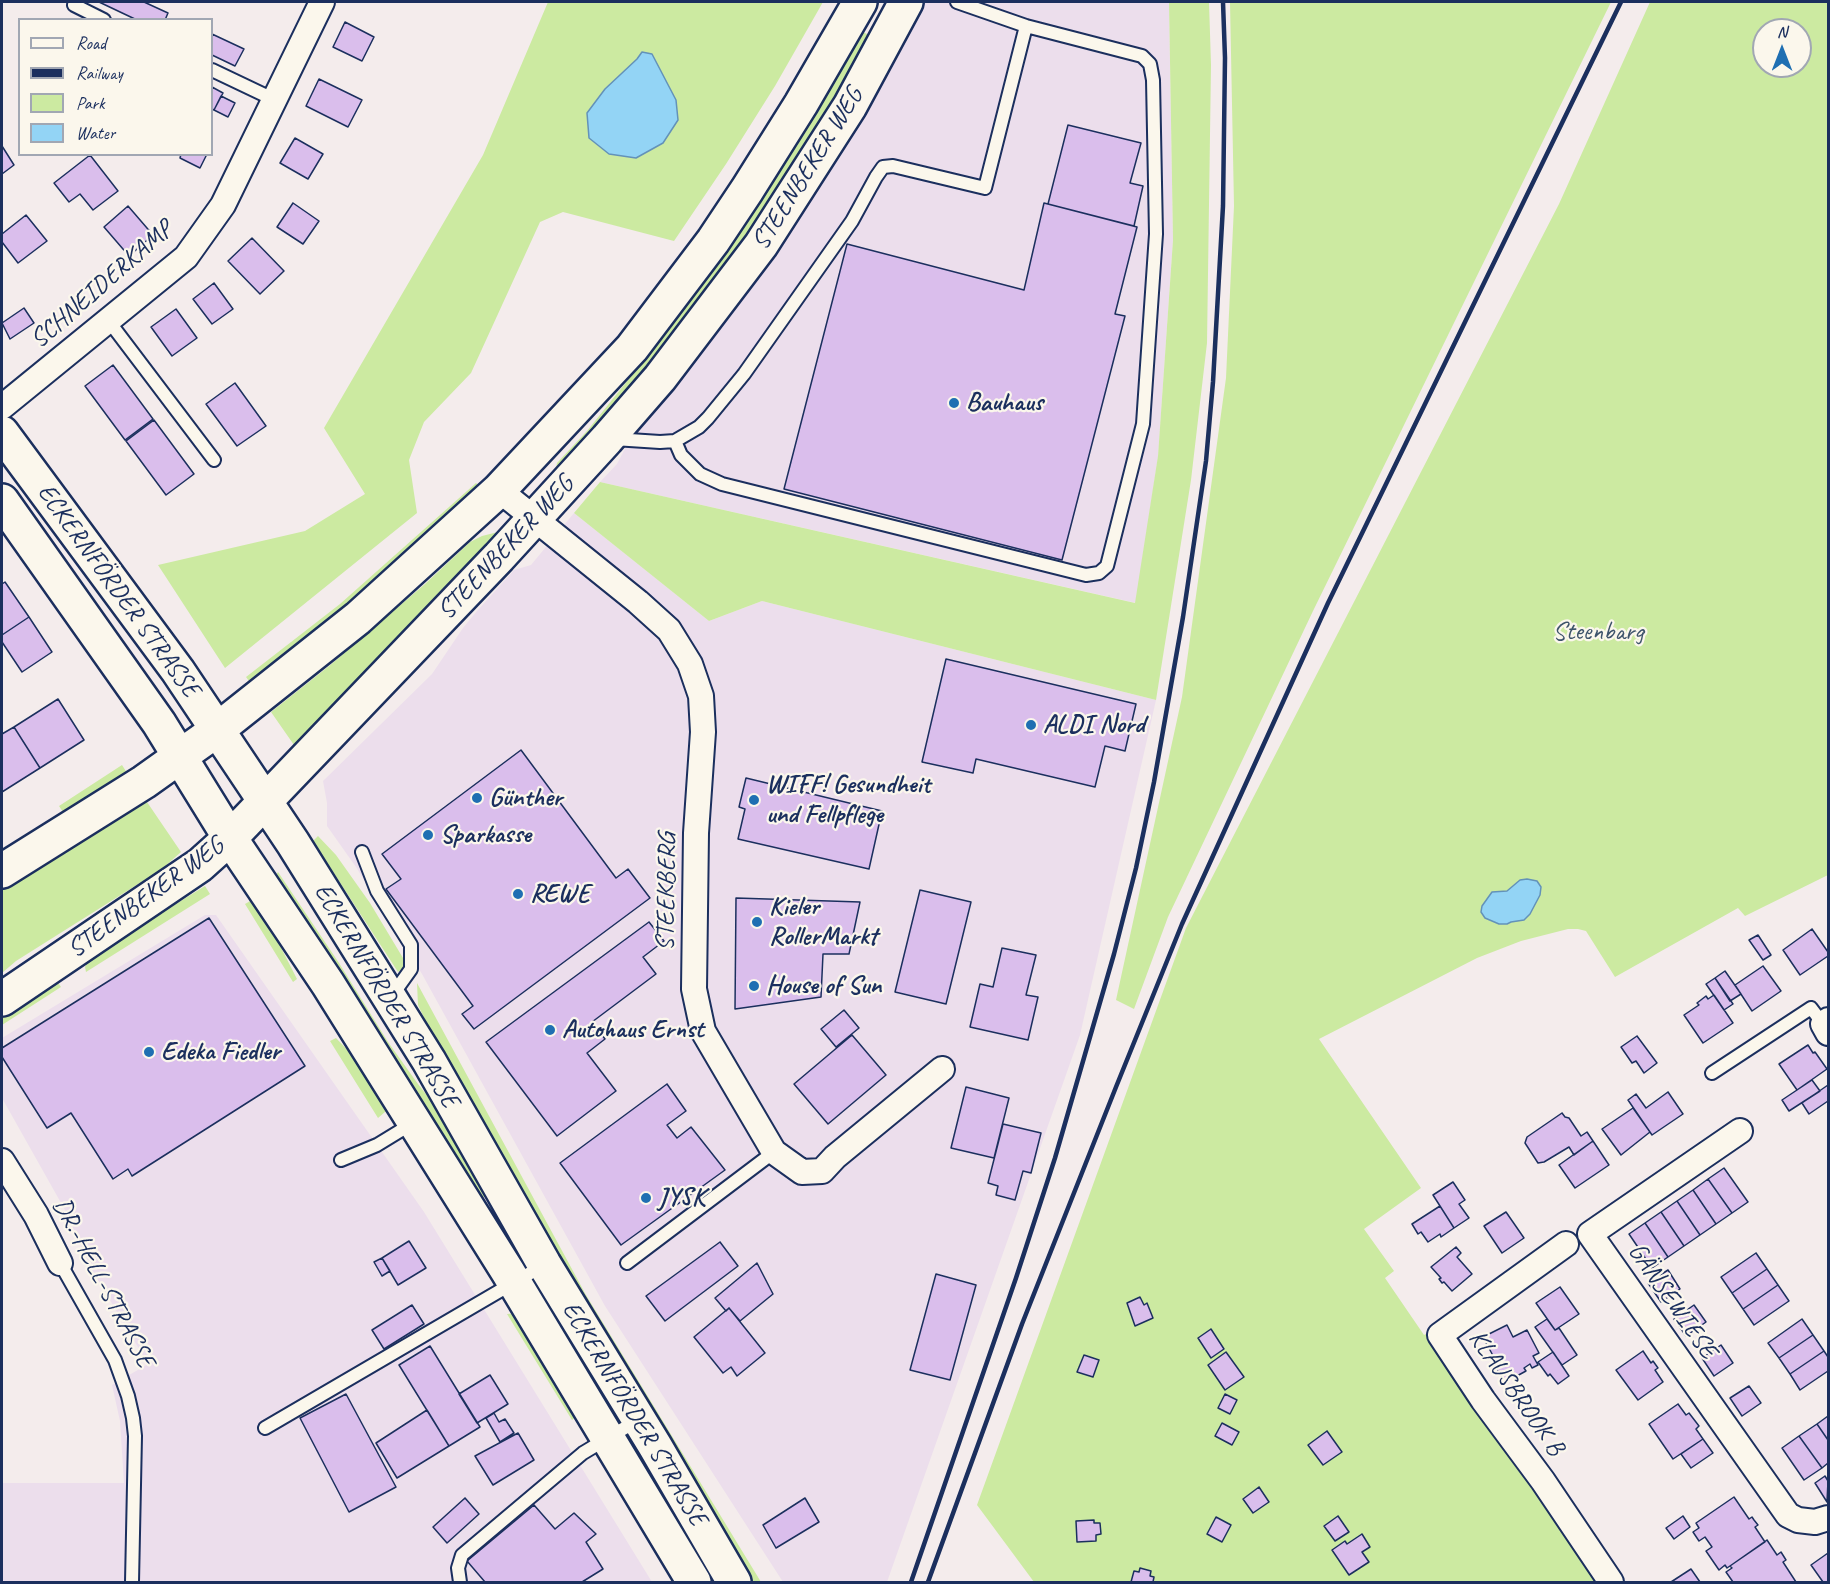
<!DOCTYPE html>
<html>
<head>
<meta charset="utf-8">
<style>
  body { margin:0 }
  #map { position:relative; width:1830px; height:1584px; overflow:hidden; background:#f4ecec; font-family:Caveat,sans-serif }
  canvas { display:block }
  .frame { position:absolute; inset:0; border:3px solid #1b2f5e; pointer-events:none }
  .legend { position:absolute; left:18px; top:18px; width:195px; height:138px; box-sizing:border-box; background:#fbf7ec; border:2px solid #a1a7b3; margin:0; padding:8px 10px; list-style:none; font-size:18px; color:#1b2f5e }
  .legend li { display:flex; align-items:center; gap:12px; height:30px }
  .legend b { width:30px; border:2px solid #a1a7b3 }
  .north { position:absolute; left:1752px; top:18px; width:60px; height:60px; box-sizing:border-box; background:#fbf7ec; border:2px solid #a1a7b3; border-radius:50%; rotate:0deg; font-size:16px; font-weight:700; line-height:24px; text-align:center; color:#1b2f5e }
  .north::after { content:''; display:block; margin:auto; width:21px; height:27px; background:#1f6fb2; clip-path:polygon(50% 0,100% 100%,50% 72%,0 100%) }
</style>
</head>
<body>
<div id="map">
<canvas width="1830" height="1584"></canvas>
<div class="frame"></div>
<ul class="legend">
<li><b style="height:8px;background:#fbf7ec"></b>Road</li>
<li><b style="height:8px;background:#1b2f5e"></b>Railway</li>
<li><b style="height:16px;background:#cceaa1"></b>Park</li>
<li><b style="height:16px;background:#93d4f5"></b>Water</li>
</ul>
<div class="north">N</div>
</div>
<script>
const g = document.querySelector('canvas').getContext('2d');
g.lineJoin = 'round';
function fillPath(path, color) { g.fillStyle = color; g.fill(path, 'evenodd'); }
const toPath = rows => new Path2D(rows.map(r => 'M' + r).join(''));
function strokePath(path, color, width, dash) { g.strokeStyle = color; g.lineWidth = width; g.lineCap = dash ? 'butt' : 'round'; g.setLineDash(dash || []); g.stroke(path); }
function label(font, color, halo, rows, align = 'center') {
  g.font = font + ' Caveat,sans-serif'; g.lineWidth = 4.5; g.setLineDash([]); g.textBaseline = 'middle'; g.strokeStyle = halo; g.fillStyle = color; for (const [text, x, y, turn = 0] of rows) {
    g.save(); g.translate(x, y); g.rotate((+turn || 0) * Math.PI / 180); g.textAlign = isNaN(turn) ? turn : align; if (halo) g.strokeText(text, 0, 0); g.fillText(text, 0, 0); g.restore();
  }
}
const built = toPath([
  [920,2,1169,2,1173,240,1158,457,1136,603,600,482,617,464,641,418],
  [574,513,709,621,762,601,1156,700,1080,1035,887,1582,783,1582,605,1306,422,974,356,867,327,826,327,803,323,781,432,674,463,628,477,611,514,570,531,565],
  [205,915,216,915,424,1212,652,1582,2,1582,2,1483,124,1483,120,1421,112,1385,148,1364,92,1270,65,1210,2,1098,2,1038]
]);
const green = toPath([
  [548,2,823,2,775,86,726,164,674,241,563,212,540,222,471,373,424,422,409,460,417,513,225,668,158,565,305,531,365,494,324,428,483,155],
  [1169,2,1209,2,1211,65,1207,343,1191,480,1156,700,762,601,709,621,574,513,600,482,1135,603,1158,456,1173,240],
  [1230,2,1611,2,1313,611,1168,917,1134,1009,1116,1000,1182,697,1226,378,1234,206],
  [1650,2,1828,2,1828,875,1745,916,1738,908,1615,977,1586,931,1578,929,1568,929,1521,941,1477,958,1319,1039,1421,1188,1364,1229,1394,1271,1385,1278,1424,1335,1432,1331,1604,1582,1034,1582,977,1505,1186,928,1559,204],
  [1764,30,1800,30,1800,66,1764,66],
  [859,30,873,37,824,123,705,299,560,473,556,468,557,463,587,431,628,380,666,326],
  [476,483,479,486,406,553,344,607,249,681,246,677,340,604],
  [498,532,501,533,326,721,294,745,271,712,329,666,425,584,470,542,482,536],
  [122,765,129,776,65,815,59,806],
  [147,802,181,852,162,869,16,961,2,973,2,887,137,805],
  [318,836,336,855,370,903,403,958,405,968,401,970,398,972,313,841],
  [278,872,339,963,388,1042,418,1084,440,1112,488,1194,484,1197,480,1197,274,878],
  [205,886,210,894,86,972,85,967,90,957],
  [252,900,273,932,297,979,293,982,245,904],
  [55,978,61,987,2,1025,2,1011],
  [417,983,586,1295,761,1582,751,1582,574,1289,426,1022,418,1005],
  [336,1038,357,1060,392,1106,378,1118,330,1041],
  [519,1313,579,1414,572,1420,507,1314]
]);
const water = toPath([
  [642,52,652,54,676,100,678,120,663,143,636,158,609,154,589,138,587,113,605,89,637,59,642,52],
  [1527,879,1537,881,1541,887,1540,895,1530,914,1524,920,1511,922,1507,924,1499,924,1485,918,1481,912,1482,906,1492,892,1507,891,1520,880,1527,879]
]);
const building = toPath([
  [99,2,144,2,168,13,165,20,137,20,99,2],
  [345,22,374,37,362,61,333,47,345,22],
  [212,34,244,49,235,66,212,55,212,34],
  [319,79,362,100,348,127,306,106,319,79],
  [212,87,223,93,214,110,212,109,212,87],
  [221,96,235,103,228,117,214,110,221,96],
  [1068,125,1141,143,1130,183,1143,186,1134,226,1048,204,1068,125],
  [295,138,323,154,308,179,280,163,295,138],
  [2,146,14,165,2,174,2,146],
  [181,154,207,154,200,168,180,158,181,154],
  [90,155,118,191,93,210,80,194,69,202,54,183,90,155],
  [293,203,319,221,303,244,277,227,293,203],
  [1044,203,1137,227,1115,314,1125,316,1062,560,784,489,847,244,1024,290,1044,203],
  [128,206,153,235,129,256,104,227,128,206],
  [26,215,47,241,18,263,2,242,2,234,26,215],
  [252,238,284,271,260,294,228,261,252,238],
  [214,283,233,309,212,324,193,299,214,283],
  [24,308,34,323,10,339,2,323,24,308],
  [176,309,197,338,172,356,151,327,176,309],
  [113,365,153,419,125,440,85,386,113,365],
  [235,383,266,426,237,446,206,404,235,383],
  [154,420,194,474,166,495,126,441,154,420],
  [5,582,29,617,2,635,2,584,5,582],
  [29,617,52,652,22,672,2,642,2,635,29,617],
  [946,659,1136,704,1125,751,1105,746,1095,787,976,759,973,773,922,762,946,659],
  [58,699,84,740,40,768,14,727,58,699],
  [14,727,40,768,2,792,2,734,14,727],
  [521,750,616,878,628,869,650,898,474,1029,462,1014,473,1006,386,889,401,879,382,854,521,750],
  [746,778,882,811,869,869,738,839,745,809,739,807,746,778],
  [920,890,971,902,946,1004,895,992,920,890],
  [736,898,860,902,849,954,823,954,821,997,735,1009,736,898],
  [209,918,305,1066,132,1176,128,1169,113,1179,71,1113,47,1128,2,1057,2,1048,209,918],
  [649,922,664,941,643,957,656,974,592,1022,605,1039,587,1053,616,1091,557,1136,486,1042,649,922],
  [1812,929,1828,952,1828,956,1800,975,1783,950,1812,929],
  [1758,935,1771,955,1763,960,1749,940,1758,935],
  [1002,948,1036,955,1026,995,1038,997,1028,1040,970,1027,980,984,993,987,1002,948],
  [1763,966,1781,991,1752,1011,1735,985,1763,966],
  [1725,971,1741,994,1730,1001,1715,978,1725,971],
  [1715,978,1733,1004,1724,1010,1706,984,1715,978],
  [1714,995,1733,1023,1703,1043,1684,1015,1699,1005,1697,1003,1706,996,1708,999,1714,995],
  [844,1010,859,1028,836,1047,821,1029,844,1010],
  [852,1035,886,1075,828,1124,794,1084,852,1035],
  [1637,1036,1657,1063,1644,1073,1636,1061,1632,1063,1621,1047,1637,1036],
  [1808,1045,1813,1053,1815,1052,1827,1069,1797,1090,1779,1064,1808,1045],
  [1812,1080,1820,1091,1789,1111,1782,1100,1812,1080],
  [667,1084,686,1111,667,1125,677,1138,691,1127,725,1170,621,1245,560,1163,667,1084],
  [1828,1085,1828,1101,1809,1114,1802,1103,1828,1085],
  [966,1087,1009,1098,994,1158,951,1148,966,1087],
  [1668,1092,1683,1114,1652,1135,1628,1100,1636,1094,1646,1108,1668,1092],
  [1633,1108,1650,1132,1621,1155,1602,1129,1633,1108],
  [1562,1113,1565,1117,1569,1118,1581,1136,1587,1132,1593,1141,1574,1155,1569,1147,1544,1162,1538,1163,1525,1143,1527,1137,1562,1113],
  [1003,1124,1041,1133,1031,1173,1023,1171,1015,1200,996,1195,998,1186,988,1183,1003,1124],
  [1593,1141,1609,1165,1575,1188,1559,1165,1593,1141],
  [1724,1168,1748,1202,1732,1213,1708,1179,1724,1168],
  [1708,1179,1732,1213,1716,1224,1693,1190,1708,1179],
  [1453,1182,1465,1200,1459,1204,1469,1218,1454,1228,1433,1195,1453,1182],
  [1693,1190,1716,1224,1700,1235,1677,1201,1693,1190],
  [1677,1201,1700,1235,1684,1246,1661,1212,1677,1201],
  [1440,1206,1454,1228,1441,1237,1440,1234,1428,1242,1421,1232,1418,1234,1412,1224,1440,1206],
  [1506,1212,1524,1238,1502,1253,1484,1226,1506,1212],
  [1661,1212,1684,1246,1668,1257,1645,1223,1661,1212],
  [1645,1223,1668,1257,1652,1268,1629,1234,1645,1223],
  [409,1241,426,1268,398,1285,382,1258,409,1241],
  [720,1242,738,1266,665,1321,646,1296,720,1242],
  [1456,1247,1461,1253,1457,1257,1472,1274,1452,1291,1444,1282,1442,1283,1439,1279,1441,1278,1431,1267,1456,1247],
  [1756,1253,1767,1269,1732,1293,1721,1277,1756,1253],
  [382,1258,390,1271,382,1276,374,1262,382,1258],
  [757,1263,773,1294,740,1321,729,1308,726,1311,715,1298,757,1263],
  [1767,1269,1778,1285,1743,1309,1732,1293,1767,1269],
  [1668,1270,1680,1289,1661,1302,1648,1283,1668,1270],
  [936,1274,976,1285,950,1380,910,1370,936,1274],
  [1778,1285,1789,1301,1754,1325,1743,1309,1778,1285],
  [1560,1287,1579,1314,1555,1330,1536,1303,1560,1287],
  [1140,1297,1144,1305,1147,1303,1153,1318,1135,1326,1127,1303,1140,1297],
  [412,1305,424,1324,384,1349,372,1330,412,1305],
  [1694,1305,1706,1322,1686,1336,1674,1319,1694,1305],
  [729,1308,765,1353,737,1376,731,1367,723,1373,694,1337,729,1308],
  [1547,1319,1555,1330,1559,1328,1577,1355,1562,1365,1535,1327,1547,1319],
  [1802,1319,1813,1335,1779,1358,1768,1343,1802,1319],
  [1507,1325,1513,1337,1527,1330,1539,1353,1533,1356,1538,1365,1532,1368,1530,1364,1524,1368,1526,1371,1515,1377,1514,1374,1504,1382,1495,1366,1498,1365,1483,1337,1507,1325],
  [1211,1329,1224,1349,1211,1358,1198,1338,1211,1329],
  [1813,1335,1824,1351,1790,1374,1779,1358,1813,1335],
  [1721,1345,1733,1363,1714,1376,1702,1358,1721,1345],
  [430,1346,480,1427,449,1446,399,1365,430,1346],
  [1643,1351,1651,1363,1653,1361,1658,1368,1655,1370,1663,1382,1638,1400,1616,1370,1643,1351],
  [1824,1351,1828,1357,1828,1371,1800,1390,1790,1374,1824,1351],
  [1226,1352,1244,1377,1225,1390,1208,1365,1226,1352],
  [1553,1352,1569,1376,1558,1384,1550,1374,1548,1376,1538,1362,1553,1352],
  [1084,1355,1099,1360,1093,1377,1077,1372,1084,1355],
  [490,1375,508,1404,477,1423,459,1394,490,1375],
  [1749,1386,1761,1403,1742,1416,1730,1398,1749,1386],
  [346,1394,396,1487,349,1512,300,1418,346,1394],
  [1225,1394,1237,1400,1230,1414,1218,1408,1225,1394],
  [1678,1404,1686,1415,1689,1413,1699,1426,1696,1429,1703,1439,1673,1459,1649,1424,1678,1404],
  [427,1410,449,1446,397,1478,376,1443,427,1410],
  [494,1413,499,1422,505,1419,514,1433,500,1442,486,1418,494,1413],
  [1828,1416,1828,1440,1817,1424,1828,1416],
  [1222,1423,1239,1432,1232,1445,1215,1436,1222,1423],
  [1817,1424,1828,1440,1828,1463,1822,1468,1799,1436,1817,1424],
  [1327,1431,1342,1452,1323,1465,1308,1445,1327,1431],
  [518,1433,534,1460,493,1485,475,1456,518,1433],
  [1799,1436,1822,1468,1804,1480,1782,1448,1799,1436],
  [1703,1439,1713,1453,1691,1468,1681,1454,1703,1439],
  [1825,1476,1828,1481,1827,1502,1815,1483,1825,1476],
  [1259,1487,1269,1502,1253,1513,1243,1499,1259,1487],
  [1734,1497,1749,1519,1752,1517,1754,1520,1758,1525,1755,1527,1765,1542,1727,1568,1725,1565,1719,1570,1706,1551,1712,1547,1705,1537,1699,1541,1693,1532,1699,1528,1696,1523,1734,1497],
  [465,1498,479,1514,447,1543,433,1527,465,1498],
  [805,1498,819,1522,776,1548,763,1525,805,1498],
  [534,1505,555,1529,574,1513,596,1534,586,1542,603,1569,582,1582,485,1582,467,1561,534,1505],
  [1338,1516,1349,1532,1335,1541,1324,1526,1338,1516],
  [1683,1516,1690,1527,1674,1539,1666,1528,1683,1516],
  [1216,1517,1231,1525,1222,1542,1207,1534,1216,1517],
  [1094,1520,1094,1523,1100,1523,1101,1534,1096,1535,1096,1541,1077,1542,1076,1521,1094,1520],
  [1362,1534,1370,1547,1362,1552,1369,1562,1349,1575,1332,1550,1345,1541,1347,1544,1362,1534],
  [1767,1540,1777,1555,1781,1552,1786,1560,1783,1562,1796,1582,1733,1582,1726,1572,1732,1568,1730,1566,1767,1540],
  [1828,1553,1828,1582,1823,1582,1811,1565,1828,1553],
  [1140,1568,1151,1571,1150,1576,1154,1577,1153,1582,1131,1582,1134,1571,1139,1572,1140,1568],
  [1691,1569,1700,1582,1671,1582,1691,1569]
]);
const lane = toPath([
  [74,5,104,20],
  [212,70,275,100],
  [108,320,214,460],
  [614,439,660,442,675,441,699,427,708,418,744,374,852,221,876,177,883,167,893,166,985,188,1026,26],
  [675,441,681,455,700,474,722,484,1086,575,1099,573,1107,566,1143,424,1156,234,1153,80,1150,64,1142,56,1026,26,957,2],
  [362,852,377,891,411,945,411,969,391,997],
  [1712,1073,1811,1008,1823,1024],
  [341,1160,377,1145,413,1123],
  [60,1263,115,1360,128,1396,133,1418,135,1436,132,1582],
  [627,1263,774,1152],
  [265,1428,544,1265],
  [460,1582,458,1568,462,1555,583,1453,638,1420]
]);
const street = toPath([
  [2,407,186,257,223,205,322,2],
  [499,490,638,602,669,630,690,664,701,696,703,732,696,833,694,989,703,1031,774,1152,802,1172,822,1171,835,1157,942,1069],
  [1828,1020,1823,1024,1828,1033],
  [1740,1131,1590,1234,1788,1515,1798,1520,1815,1522,1828,1518],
  [2,1161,36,1215,60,1263],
  [1566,1244,1440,1335,1483,1400,1543,1481,1611,1582]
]);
const secondary = toPath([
  [2,433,178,671,293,843,429,1061,544,1264,655,1446,734,1582],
  [2,501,159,723,230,838,328,984,508,1272,694,1582],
  [2,871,144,782,217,730,358,618,499,490,632,348,713,241,747,190,801,104,860,2],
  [2,999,200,865,230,838,499,557,607,439,660,378,761,245,850,106,906,2]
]);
const rail = toPath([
  [911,1582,1016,1278,1055,1158,1114,954,1136,868,1154,782,1183,617,1206,461,1213,382,1223,206,1225,58,1223,2],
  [928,1582,1022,1324,1116,1087,1182,924,1328,603,1621,2]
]);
const markers = [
  [954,403,6,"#1f6fb2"],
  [1031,725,6,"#1f6fb2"],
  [477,798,6,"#1f6fb2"],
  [754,800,6,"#1f6fb2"],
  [428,835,6,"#1f6fb2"],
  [518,894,6,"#1f6fb2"],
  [757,922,6,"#1f6fb2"],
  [754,986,6,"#1f6fb2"],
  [550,1030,6,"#1f6fb2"],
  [149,1052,6,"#1f6fb2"],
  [646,1198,6,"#1f6fb2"]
];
const streetNames = [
  ["STEENBEKER WEG",808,169,-58],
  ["SCHNEIDERKAMP",102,285,-41],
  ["STEENBEKER WEG",506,548,-47],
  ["ECKERNFÖRDER STRASSE",118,591,54],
  ["STEEKBERG",667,892,-89],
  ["STEENBEKER WEG",146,898,-36],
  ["ECKERNFÖRDER STRASSE",386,996,59],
  ["DR.-HELL-STRASSE",103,1283,62],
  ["GÄNSEWIESE",1672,1301,55],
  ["KLAUSBROOK B",1516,1393,55],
  ["ECKERNFÖRDER STRASSE",634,1414,59]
];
const poiNames = [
  ["Bauhaus",966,403],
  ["ALDI Nord",1043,725],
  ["WIFF! Gesundheit",766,785],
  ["und Fellpflege",766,815],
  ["Günther",489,798],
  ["Sparkasse",440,835],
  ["REWE",530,894],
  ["Kieler",769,907],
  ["RollerMarkt",769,937],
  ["House of Sun",766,986],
  ["Autohaus Ernst",562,1030],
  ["Edeka Fiedler",161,1052],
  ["JYSK",658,1198]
];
const parkNames = [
  ["Steenbarg",1598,632]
];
fillPath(built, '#ecdeec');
fillPath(green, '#cceaa1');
fillPath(water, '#93d4f5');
strokePath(water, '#6392b9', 1.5);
fillPath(building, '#dabeec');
strokePath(building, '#1b2f5e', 1.5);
strokePath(lane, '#1b2f5e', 16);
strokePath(street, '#1b2f5e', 28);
strokePath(secondary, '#1b2f5e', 38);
strokePath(lane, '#fbf7ec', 12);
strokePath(street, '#fbf7ec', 24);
strokePath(secondary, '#fbf7ec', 33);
strokePath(rail, '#1b2f5e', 4.5);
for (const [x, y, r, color] of markers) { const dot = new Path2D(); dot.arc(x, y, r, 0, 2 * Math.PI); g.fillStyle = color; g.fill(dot); strokePath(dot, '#fbf7ec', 2); }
label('26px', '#1b2f5e', '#fbf7ec', streetNames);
label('bold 26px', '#1b2f5e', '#fbf7ec', poiNames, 'left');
label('26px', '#3e546b', '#fbf7ec', parkNames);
</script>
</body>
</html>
